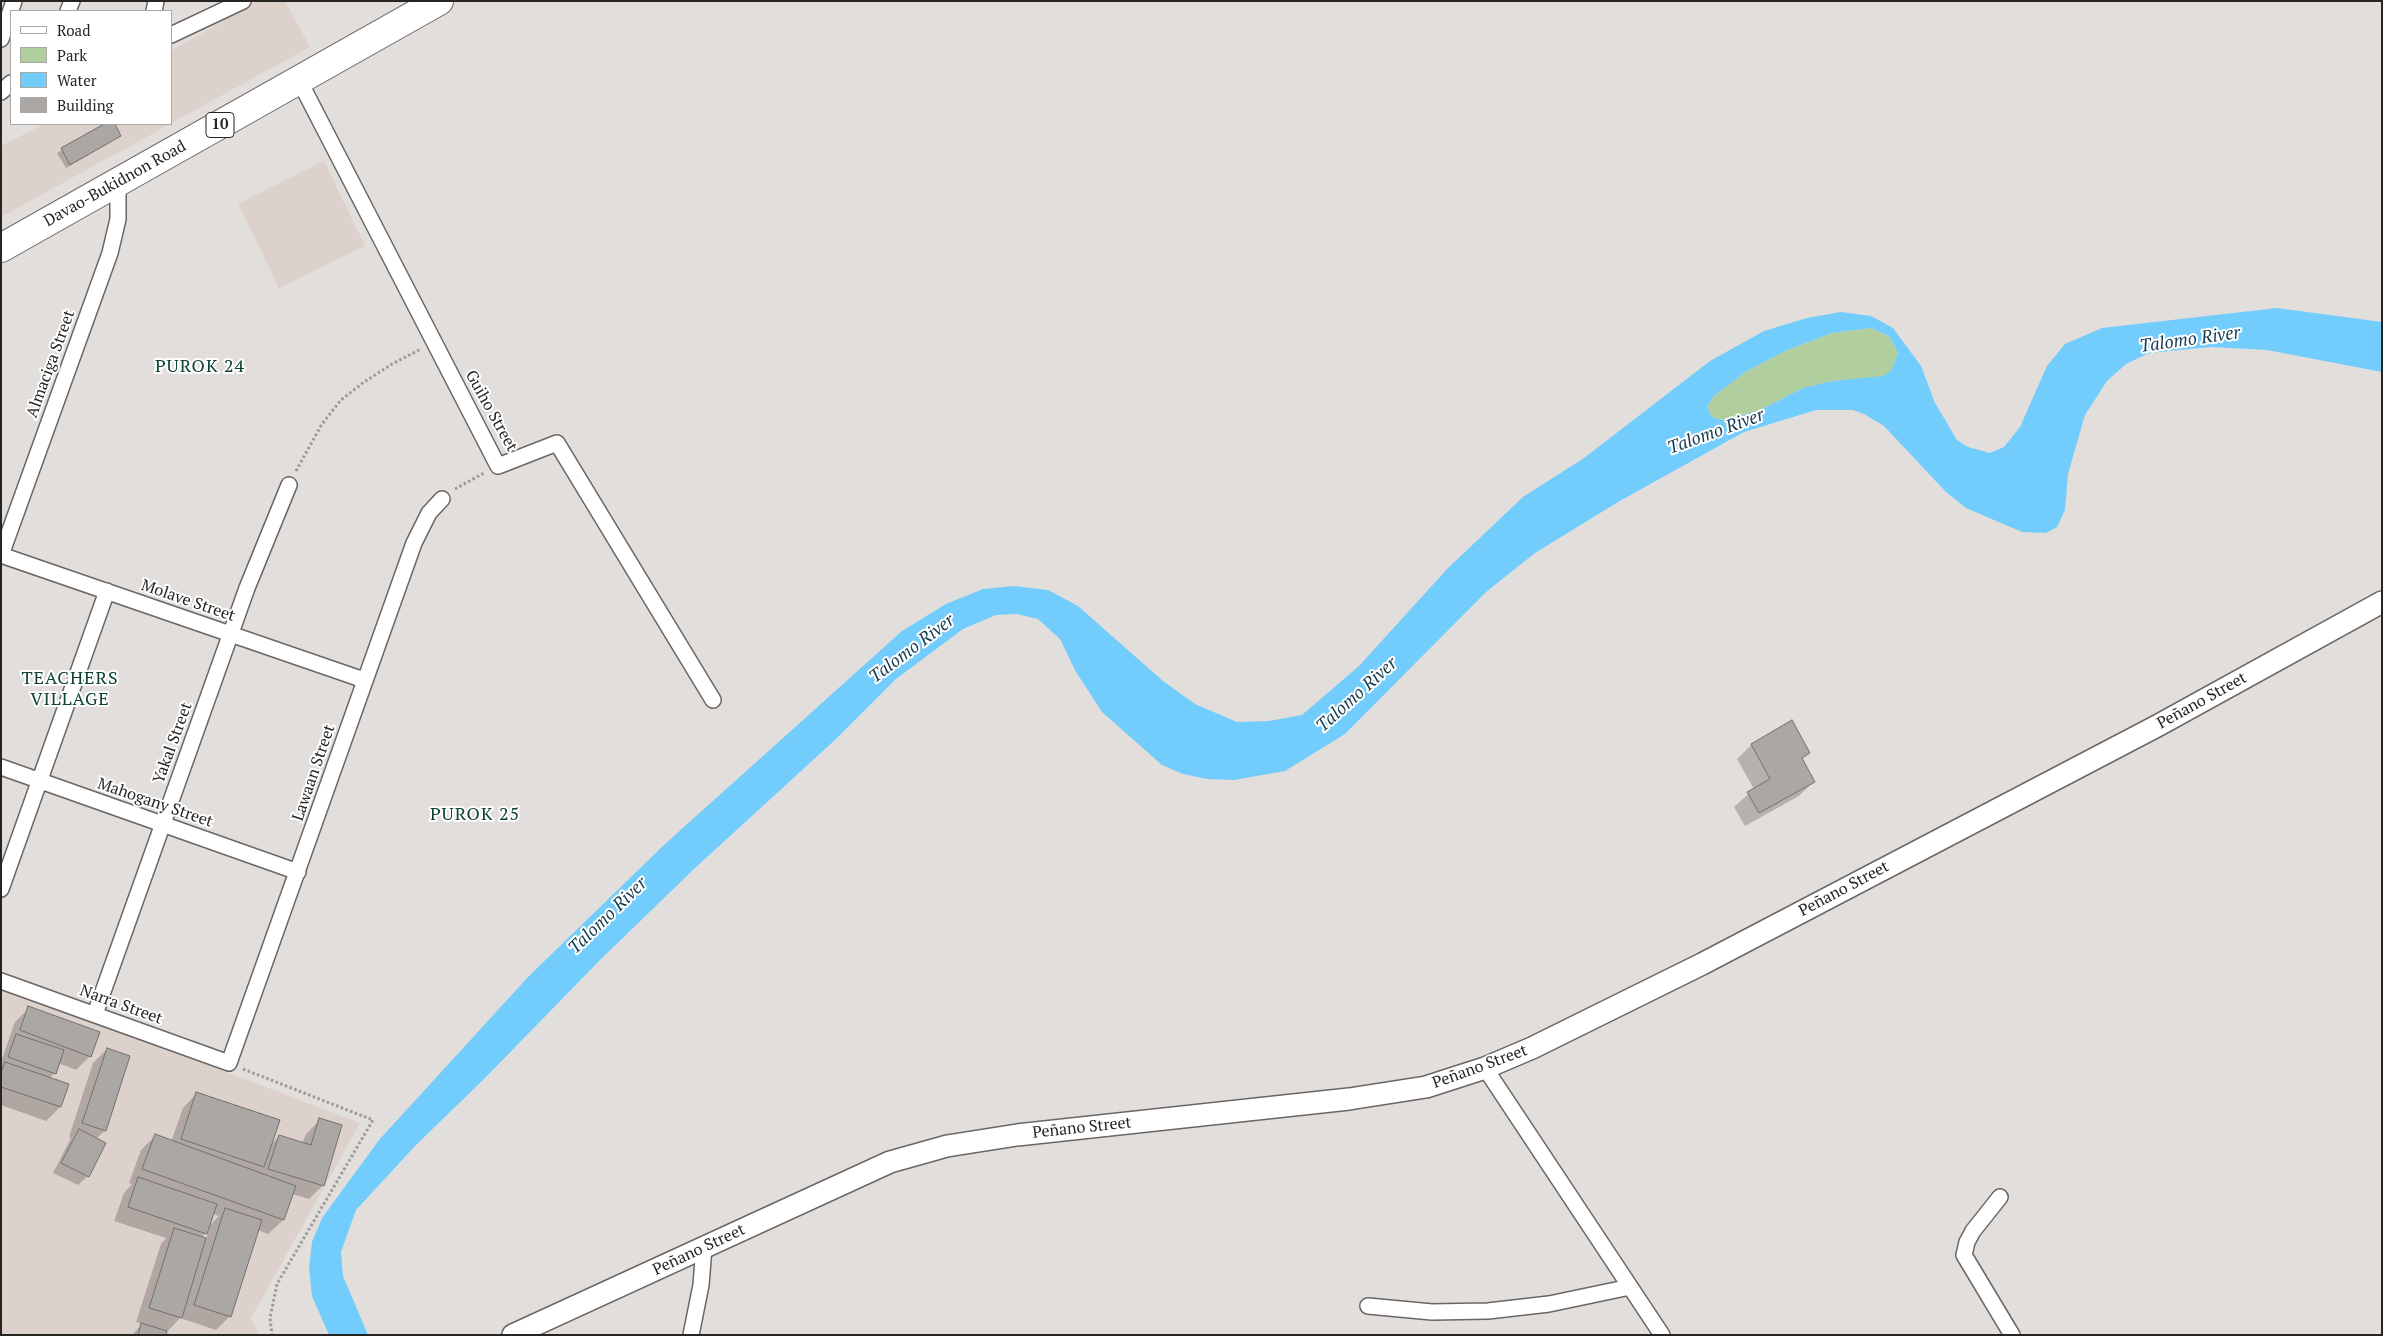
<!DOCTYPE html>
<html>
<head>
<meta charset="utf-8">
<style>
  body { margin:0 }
  #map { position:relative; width:2383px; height:1336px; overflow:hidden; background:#e2dedb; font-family:"PT Serif",serif }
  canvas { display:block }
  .frame { position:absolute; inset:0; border:2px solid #272524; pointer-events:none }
  .legend { position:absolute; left:10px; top:10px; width:162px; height:115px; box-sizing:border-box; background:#fff; border:1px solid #a9a8a7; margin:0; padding:6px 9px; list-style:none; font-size:15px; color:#272524 }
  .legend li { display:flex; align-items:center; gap:10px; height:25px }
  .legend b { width:25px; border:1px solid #a9a8a7 }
</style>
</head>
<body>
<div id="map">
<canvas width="2383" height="1336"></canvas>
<div class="frame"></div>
<ul class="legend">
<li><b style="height:6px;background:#fff"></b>Road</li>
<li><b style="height:14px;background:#b1ce9e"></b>Park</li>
<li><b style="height:14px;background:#72cdfd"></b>Water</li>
<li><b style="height:14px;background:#aba7a4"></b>Building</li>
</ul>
</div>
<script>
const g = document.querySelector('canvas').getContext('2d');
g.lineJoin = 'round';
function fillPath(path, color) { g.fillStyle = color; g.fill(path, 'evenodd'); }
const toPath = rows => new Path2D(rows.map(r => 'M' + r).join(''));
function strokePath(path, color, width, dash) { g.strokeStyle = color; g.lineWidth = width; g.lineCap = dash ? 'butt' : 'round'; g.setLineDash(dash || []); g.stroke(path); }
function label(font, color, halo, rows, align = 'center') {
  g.font = font + ' "PT Serif",serif'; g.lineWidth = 4; g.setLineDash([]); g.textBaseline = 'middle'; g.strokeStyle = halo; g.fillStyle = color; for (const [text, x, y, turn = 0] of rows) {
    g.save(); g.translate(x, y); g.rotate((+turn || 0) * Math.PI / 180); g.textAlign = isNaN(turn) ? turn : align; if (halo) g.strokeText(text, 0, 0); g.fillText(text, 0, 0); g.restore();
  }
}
const built = toPath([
  [258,1,285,1,310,47,171,123,171,51],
  [44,124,170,124,1,217,1,146],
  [324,161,365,246,279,288,238,204],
  [1,991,145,1041,360,1123,251,1318,259,1335,1,1335]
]);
const green = toPath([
  [1871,328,1889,336,1898,353,1891,371,1882,377,1832,381,1803,388,1760,410,1733,418,1722,420,1714,418,1709,413,1708,405,1715,395,1747,371,1785,351,1832,333]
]);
const water = toPath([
  [2277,308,2382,322,2382,372,2267,350,2211,347,2149,353,2126,364,2107,381,2085,415,2068,474,2065,510,2057,527,2046,533,2022,532,1966,508,1946,492,1884,426,1864,414,1853,410,1816,410,1744,432,1618,502,1535,553,1486,592,1345,734,1285,771,1234,780,1207,779,1183,774,1162,765,1102,712,1076,672,1060,639,1038,619,1017,614,996,615,963,629,896,679,836,739,694,869,600,960,484,1079,415,1146,356,1210,341,1252,343,1276,368,1335,329,1335,312,1296,309,1268,312,1242,322,1218,379,1140,529,976,665,844,902,631,946,604,983,589,1014,586,1048,590,1078,606,1163,681,1195,704,1237,722,1269,721,1302,715,1359,666,1448,568,1523,497,1584,458,1710,361,1764,331,1807,318,1841,312,1871,316,1893,328,1921,366,1935,403,1957,440,1968,447,1990,453,2004,447,2020,427,2047,366,2065,344,2102,328],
  [1871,328,1889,336,1898,353,1891,371,1883,376,1832,381,1803,388,1760,410,1733,418,1722,420,1714,418,1709,413,1708,405,1715,395,1747,371,1785,351,1832,333]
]);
const shadow = toPath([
  [106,124,113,124,120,136,66,168,57,153],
  [1792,722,1809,753,1801,760,1813,782,1799,796,1745,826,1734,807,1754,789,1737,759,1751,745],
  [29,1008,90,1056,76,1070,58,1063,55,1073,49,1078,60,1107,46,1121,1,1105,1,1062,15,1022],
  [107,1049,105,1130,96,1139,104,1143,88,1176,78,1185,53,1173,71,1138,69,1137,93,1063],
  [197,1093,270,1145,279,1137,302,1144,306,1134,320,1120,323,1185,309,1199,292,1194,283,1220,268,1234,258,1230,230,1316,216,1330,180,1318,164,1335,132,1335,142,1324,136,1322,161,1244,166,1238,114,1221,124,1193,132,1184,129,1183,141,1150,155,1136,171,1142,183,1108],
  [213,1214,219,1216,208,1227],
  [209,1230,206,1239,201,1238]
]);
const building = toPath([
  [104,124,115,124,121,136,70,165,61,148,104,124],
  [1792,720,1810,753,1802,758,1815,782,1759,813,1747,792,1770,779,1751,744,1792,720],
  [28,1006,100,1032,91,1057,20,1030,28,1006],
  [16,1034,64,1050,56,1074,8,1057,16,1034],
  [107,1048,130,1056,106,1131,82,1123,107,1048],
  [5,1062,69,1084,61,1107,1,1087,1,1073,5,1062],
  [196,1092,280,1120,264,1167,181,1139,196,1092],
  [319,1118,342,1125,324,1186,268,1169,279,1135,311,1145,319,1118],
  [79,1129,106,1143,89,1177,61,1163,79,1129],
  [155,1134,296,1186,284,1220,142,1169,155,1134],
  [138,1177,217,1204,207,1234,128,1207,138,1177],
  [225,1208,262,1220,231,1317,194,1305,225,1208],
  [174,1228,206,1238,182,1318,149,1308,174,1228],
  [141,1323,167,1331,166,1335,138,1335,141,1323]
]);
const path = toPath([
  [296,471,322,424,341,400,364,382,392,364,421,349],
  [455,489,484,473],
  [243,1069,373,1120,277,1284,270,1318,272,1335]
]);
const street = toPath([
  [68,11,72,1],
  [154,11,156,1],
  [171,35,243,1],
  [1,39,14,1],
  [299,80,498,466,557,443,713,700],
  [1,92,11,83],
  [1,555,110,253,118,219,118,182],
  [1,555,364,680],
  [1,767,298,872],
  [1,889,107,591],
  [1,981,229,1063,414,543,429,513,442,499],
  [95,1014,247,588,289,485],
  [1485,1068,1662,1335],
  [2000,1197,1973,1231,1967,1242,1964,1255,2012,1335],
  [1368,1306,1432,1312,1488,1311,1549,1304,1630,1287],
  [691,1335,701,1285,704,1247]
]);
const secondary = toPath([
  [513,1335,890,1162,947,1146,1017,1135,1349,1099,1426,1087,1485,1068,1532,1048,1702,964,2157,726,2382,602]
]);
const highway = toPath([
  [1,248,439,1]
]);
const shields = [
  [220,125,28]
];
const shieldNames = [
  ["10",220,125]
];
const streetNames = [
  ["Davao-Bukidnon Road",115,184,-29],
  ["Almaciga Street",51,364,-70],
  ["Guiho Street",491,411,61],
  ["Molave Street",188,601,19],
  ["Peñano Street",2202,701,-29],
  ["Yakal Street",173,743,-70],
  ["Lawaan Street",314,773,-71],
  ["Mahogany Street",155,803,19],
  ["Peñano Street",1844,889,-28],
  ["Narra Street",121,1005,20],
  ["Peñano Street",1480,1067,-20],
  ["Peñano Street",1082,1128,-6],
  ["Peñano Street",699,1250,-25]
];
const waterNames = [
  ["Talomo River",2190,340,-8],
  ["Talomo River",1716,432,-20],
  ["Talomo River",912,649,-37],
  ["Talomo River",1357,695,-42],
  ["Talomo River",608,916,-44]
];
const neighbourhoodNames = [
  ["PUROK 24",200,367],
  ["TEACHERS",70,679],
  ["VILLAGE",70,700],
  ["PUROK 25",475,815]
];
fillPath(built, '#dcd1cb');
fillPath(green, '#b1ce9e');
fillPath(water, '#72cdfd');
fillPath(shadow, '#0003');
fillPath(building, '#aba7a4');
strokePath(building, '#73706d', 1);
strokePath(street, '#6a6664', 18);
strokePath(secondary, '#6a6664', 24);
strokePath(highway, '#6a6664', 30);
strokePath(path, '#9d9997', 3, [2.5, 2.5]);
strokePath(street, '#fff', 15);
strokePath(secondary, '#fff', 21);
strokePath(highway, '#fff', 28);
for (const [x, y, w] of shields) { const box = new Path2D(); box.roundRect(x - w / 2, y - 12.5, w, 25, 4); g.fillStyle = '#fff'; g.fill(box); strokePath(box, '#272524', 1); }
label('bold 15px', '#272524', null, shieldNames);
label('16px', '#272524', '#fff', streetNames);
label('italic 18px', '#153d51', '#fff', waterNames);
g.letterSpacing = '1px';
label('18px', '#0e4335', '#fff', neighbourhoodNames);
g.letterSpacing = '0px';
</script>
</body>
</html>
